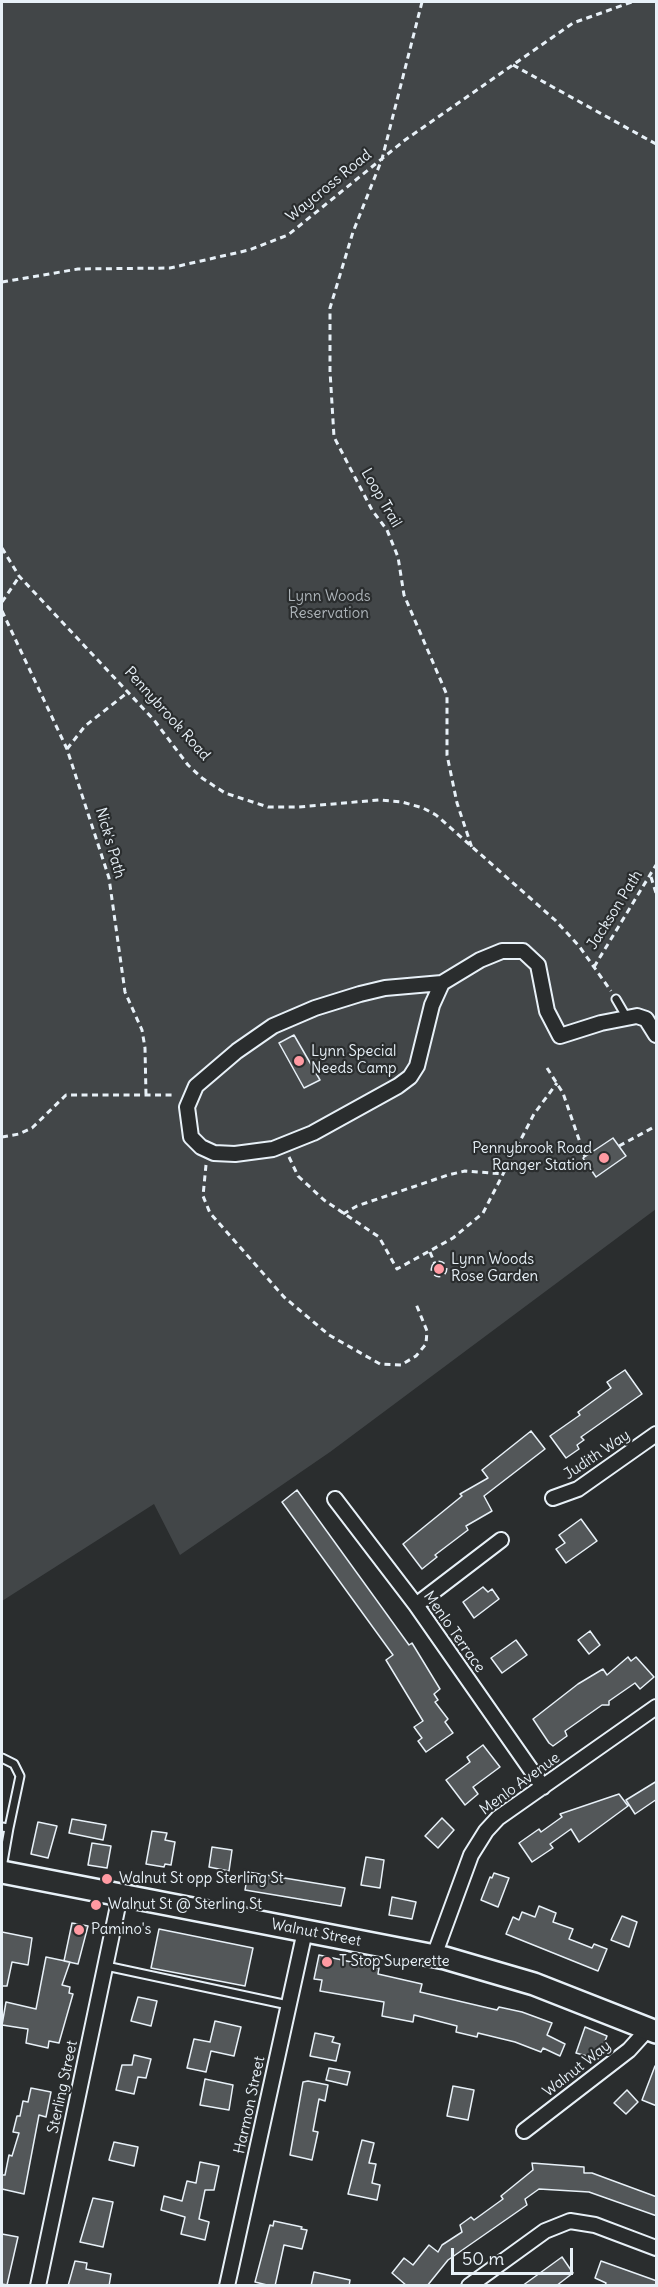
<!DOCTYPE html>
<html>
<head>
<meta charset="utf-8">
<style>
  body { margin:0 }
  #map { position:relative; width:658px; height:2287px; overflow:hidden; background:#2a2d2e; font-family:Delius,sans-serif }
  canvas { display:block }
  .frame { position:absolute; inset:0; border:3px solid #e8f1f8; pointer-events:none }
  .scale { position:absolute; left:451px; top:2248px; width:122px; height:27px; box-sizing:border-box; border:3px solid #e8f1f8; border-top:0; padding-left:8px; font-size:18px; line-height:21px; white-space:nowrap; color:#e8f1f8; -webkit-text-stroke:4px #2a2d2e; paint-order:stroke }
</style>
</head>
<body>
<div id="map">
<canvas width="658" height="2287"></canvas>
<div class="frame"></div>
<div class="scale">50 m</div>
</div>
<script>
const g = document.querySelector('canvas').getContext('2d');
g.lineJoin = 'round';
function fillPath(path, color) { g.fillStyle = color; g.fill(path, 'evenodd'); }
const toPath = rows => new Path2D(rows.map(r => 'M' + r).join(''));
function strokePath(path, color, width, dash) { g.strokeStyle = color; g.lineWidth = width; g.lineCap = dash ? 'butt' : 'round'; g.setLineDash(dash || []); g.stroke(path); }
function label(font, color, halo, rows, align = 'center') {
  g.font = font + ' Delius,sans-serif'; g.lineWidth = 4.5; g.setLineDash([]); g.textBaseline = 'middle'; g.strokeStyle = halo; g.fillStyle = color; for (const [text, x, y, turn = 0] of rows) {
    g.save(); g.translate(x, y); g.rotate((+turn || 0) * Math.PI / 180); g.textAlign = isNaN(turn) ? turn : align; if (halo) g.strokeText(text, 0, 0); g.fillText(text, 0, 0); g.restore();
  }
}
const green = toPath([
  [2,2,656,2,656,1209,330,1452,180,1555,154,1504,2,1601]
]);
const building = toPath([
  [294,1035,320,1080,304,1088,279,1043,294,1035],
  [613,1138,626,1156,596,1177,583,1158,613,1138],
  [625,1370,642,1394,581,1437,584,1440,577,1445,579,1449,566,1458,550,1436,580,1415,578,1412,611,1388,607,1382,625,1370],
  [531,1431,545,1449,484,1496,492,1511,466,1526,468,1530,435,1555,437,1557,422,1569,403,1544,462,1496,460,1494,488,1478,482,1470,531,1431],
  [297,1490,409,1645,412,1643,440,1689,434,1694,438,1700,435,1702,448,1719,445,1722,453,1733,426,1752,418,1741,422,1738,414,1727,423,1721,386,1660,393,1655,282,1502,297,1490],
  [581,1519,597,1541,566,1563,556,1549,565,1543,559,1535,581,1519],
  [483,1587,488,1592,492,1589,499,1599,474,1618,463,1602,483,1587],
  [590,1631,600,1645,589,1654,578,1640,590,1631],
  [516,1640,527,1655,502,1673,491,1658,516,1640],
  [628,1657,631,1661,636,1657,654,1677,640,1689,635,1683,609,1701,609,1705,602,1705,565,1731,567,1736,553,1746,549,1743,533,1719,578,1684,603,1669,607,1675,628,1657],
  [483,1745,500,1767,473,1787,478,1794,465,1805,446,1780,470,1762,467,1757,483,1745],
  [657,1781,657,1799,635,1814,626,1800,657,1781],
  [619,1794,628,1806,579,1842,571,1829,550,1844,553,1848,532,1862,519,1843,539,1829,541,1832,562,1817,560,1814,619,1794],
  [442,1818,454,1830,438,1848,425,1836,442,1818],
  [72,1819,106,1825,103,1840,69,1833,72,1819],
  [38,1822,57,1826,48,1858,31,1854,38,1822],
  [152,1831,167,1833,165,1840,175,1842,171,1865,165,1864,164,1867,146,1864,152,1831],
  [92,1843,111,1846,107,1868,88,1865,92,1843],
  [212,1847,232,1850,229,1871,209,1867,212,1847],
  [366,1857,384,1860,380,1888,361,1885,366,1857],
  [248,1872,345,1888,341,1906,245,1890,248,1872],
  [494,1873,509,1878,498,1907,481,1900,490,1877,492,1878,494,1873],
  [392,1897,416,1902,412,1919,389,1915,392,1897],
  [539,1906,556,1913,553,1922,573,1929,569,1939,592,1948,594,1944,607,1949,598,1971,506,1934,513,1917,519,1920,522,1912,535,1917,539,1906],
  [622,1916,637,1922,629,1947,611,1940,622,1916],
  [72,1923,88,1926,78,1964,64,1961,72,1923],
  [159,1929,253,1948,245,1986,151,1968,159,1929],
  [2,1932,32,1938,28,1965,12,1962,7,1986,2,1986,2,1932],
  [319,1955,379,1968,378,1974,422,1984,420,1992,497,2010,499,2007,522,2012,552,2023,547,2035,565,2044,560,2056,543,2048,541,2052,515,2042,478,2033,477,2037,456,2032,457,2026,414,2015,413,2022,382,2016,384,2002,320,1991,322,1980,314,1979,319,1955],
  [46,1957,70,1962,62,1985,70,1987,69,1993,73,1994,59,2043,49,2041,48,2048,26,2043,28,2029,2,2025,6,2002,36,2009,46,1957],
  [138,1997,157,2001,151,2026,131,2021,138,1997],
  [215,2021,241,2027,234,2056,211,2051,206,2072,187,2068,194,2039,210,2042,215,2021],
  [585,2027,607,2036,598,2059,576,2053,585,2027],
  [315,2033,334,2037,332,2042,340,2044,336,2061,310,2056,315,2033],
  [134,2055,151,2059,146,2078,138,2077,134,2094,116,2090,122,2065,132,2065,134,2055],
  [655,2066,657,2066,657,2106,642,2100,655,2066],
  [329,2068,350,2072,347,2085,326,2080,329,2068],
  [205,2079,233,2085,229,2110,200,2105,205,2079],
  [308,2081,328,2085,325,2101,319,2099,313,2131,318,2132,312,2160,290,2155,303,2082,308,2081],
  [453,2086,474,2090,468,2120,447,2116,453,2086],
  [31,2088,51,2092,46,2117,39,2115,24,2194,2,2189,2,2175,5,2175,9,2155,12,2156,19,2133,13,2132,17,2116,20,2116,23,2101,28,2102,31,2088],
  [627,2090,638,2102,626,2114,614,2103,627,2090],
  [362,2140,374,2143,369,2163,376,2164,372,2183,380,2185,377,2200,348,2194,362,2140],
  [114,2142,138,2147,134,2166,109,2160,114,2142],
  [200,2162,219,2166,214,2190,205,2190,199,2219,209,2222,205,2240,181,2234,185,2217,161,2210,164,2196,182,2201,187,2181,196,2183,200,2162],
  [532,2163,584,2167,584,2173,592,2173,657,2197,657,2216,589,2192,539,2189,525,2199,527,2205,448,2260,427,2286,407,2286,392,2273,404,2258,413,2265,429,2245,438,2252,442,2245,462,2232,460,2225,471,2217,474,2220,503,2199,501,2196,533,2170,532,2163],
  [93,2198,113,2202,103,2247,80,2242,93,2198],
  [274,2221,302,2227,301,2229,307,2230,302,2249,284,2245,275,2286,271,2286,255,2282,270,2225,273,2226,274,2221],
  [2,2234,18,2237,7,2285,2,2284,2,2234],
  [562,2257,573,2273,556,2286,522,2286,562,2257],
  [75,2261,87,2263,86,2269,111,2274,109,2286,68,2286,75,2261],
  [601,2261,657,2281,657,2286,605,2286,606,2283,595,2278,601,2261],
  [314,2272,350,2280,349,2286,311,2286,314,2272]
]);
const path = toPath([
  [422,2,382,159,353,232,330,308,330,371,334,437,372,510,387,530,398,557,404,595,447,695,447,755,457,803,472,848],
  [513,65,656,144],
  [2,282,78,269,170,268,249,250,288,235,405,140,573,23,632,2],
  [2,548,19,576,154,720,188,765,202,778,225,793,268,807,298,807,379,800,402,802,423,808,436,815,555,920,579,946,611,991],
  [2,602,19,577],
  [2,611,67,749,109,878,125,992,142,1030,145,1048,146,1095],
  [67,749,85,726,127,693],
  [651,877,656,893],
  [594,967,656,865],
  [547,1068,563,1093,585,1157],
  [2,1137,19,1134,32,1128,66,1095,176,1095],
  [619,1146,656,1126],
  [289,1157,298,1176,324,1200,379,1237,397,1269,453,1238,483,1213,534,1114,557,1083],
  [206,1165,203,1196,210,1213,284,1297,329,1335,380,1364,401,1365,416,1356,426,1344,427,1331,416,1304],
  [343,1214,357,1206,448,1175,465,1171,504,1174],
  [430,1252,435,1264],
  '432 1269a7 7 0 1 1 14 0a7 7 0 1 1-14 0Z'
]);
const lane = toPath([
  [616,999,627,1018],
  [2,1758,14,1764,20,1776,9,1828],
  [2,1827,9,1828,2,1868],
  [106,1966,288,2005]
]);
const street = toPath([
  [442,983,432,1005,417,1066,410,1077,398,1086,313,1133,273,1149,235,1154,214,1153,201,1147,191,1137,187,1107,196,1086,237,1051,273,1026,315,1008,360,994,385,988,442,983,480,960,502,951,523,951,538,965,547,1011,560,1036,601,1023,637,1016,646,1019,656,1035],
  [553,1498,578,1489,656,1434],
  [335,1499,416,1605,543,1787],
  [416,1605,501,1540],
  [434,1956,471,1855,486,1831,498,1818,656,1707],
  [524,2131,629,2050,648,2029],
  [38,2286,120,1896],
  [227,2286,305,1931],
  [469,2286,545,2231,570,2221,595,2225,656,2248]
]);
const primary = toPath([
  [2,1872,445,1958,534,1984,656,2032]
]);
const markers = [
  [299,1061,6,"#ff9aa2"],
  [604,1158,6,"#ff9aa2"],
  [439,1269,6,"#ff9aa2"],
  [107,1879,6,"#ff9aa2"],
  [96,1905,6,"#ff9aa2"],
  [79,1930,6,"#ff9aa2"],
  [327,1962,6,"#ff9aa2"]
];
const streetNames = [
  ["Waycross Road",329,186,-39],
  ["Loop Trail",381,498,60],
  ["Pennybrook Road",167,714,48],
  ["Nick's Path",110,843,74],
  ["Jackson Path",615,910,-58],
  ["Judith Way",597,1455,-34],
  ["Menlo Terrace",454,1632,55],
  ["Menlo Avenue",520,1784,-36],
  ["Walnut Street",316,1933,11],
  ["Walnut Way",577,2069,-38],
  ["Sterling Street",63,2087,-78],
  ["Harmon Street",250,2105,-78]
];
const parkNames = [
  ["Lynn Woods",329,597],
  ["Reservation",329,614]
];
const poiNames = [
  ["Lynn Special",311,1052],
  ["Needs Camp",311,1069],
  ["Pennybrook Road",592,1149,"right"],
  ["Ranger Station",592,1166,"right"],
  ["Lynn Woods",451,1260],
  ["Rose Garden",451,1277],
  ["Walnut St opp Sterling St",119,1879],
  ["Walnut St @ Sterling St",108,1905],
  ["Pamino's",91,1930],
  ["T Stop Superette",339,1962]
];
fillPath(green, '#424648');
fillPath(building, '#535759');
strokePath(building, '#e8f1f8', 1.5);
strokePath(lane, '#e8f1f8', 11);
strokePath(street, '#e8f1f8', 18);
strokePath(primary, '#e8f1f8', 26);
strokePath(path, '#e8f1f8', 3, [6, 4.5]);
strokePath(lane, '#2a2d2e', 7);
strokePath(street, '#2a2d2e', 14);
strokePath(primary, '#2a2d2e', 21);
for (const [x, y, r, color] of markers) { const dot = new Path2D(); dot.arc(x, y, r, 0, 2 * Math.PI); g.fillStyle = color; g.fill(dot); strokePath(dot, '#2a2d2e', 2); }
label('15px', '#e8f1f8', '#2a2d2e', streetNames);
label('15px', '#aeb5ba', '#2a2d2e', parkNames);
label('15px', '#e8f1f8', '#2a2d2e', poiNames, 'left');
</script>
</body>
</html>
